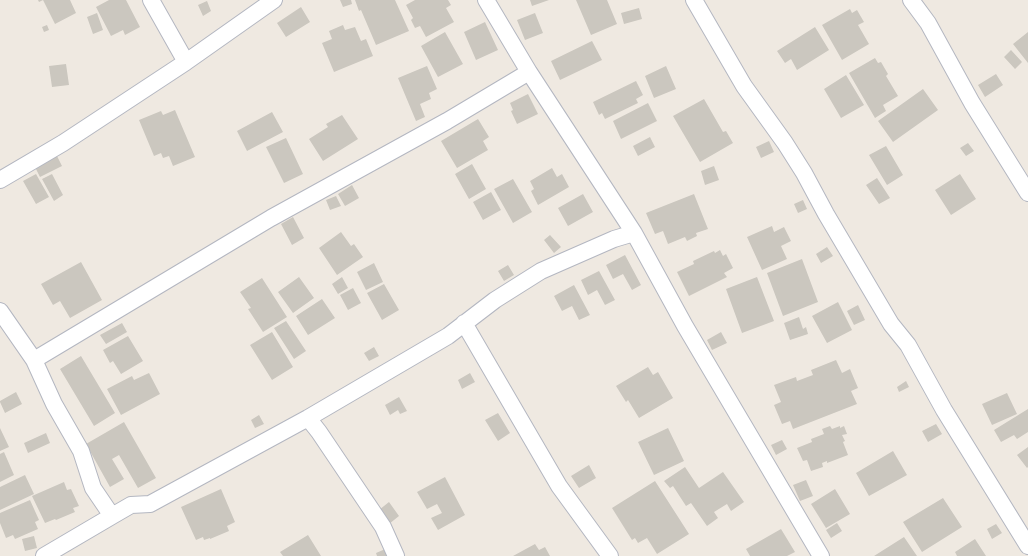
<!DOCTYPE html>
<html>
<head>
<meta charset="utf-8">
<style>
  body { margin:0 }
  canvas { display:block; background:#efe9e1 }
</style>
</head>
<body>
<canvas width="1028" height="556"></canvas>
<script>
const g = document.querySelector('canvas').getContext('2d');
g.lineJoin = 'round';
function fillPath(path, color) { g.fillStyle = color; g.fill(path, 'evenodd'); }
const toPath = rows => new Path2D(rows.map(r => 'M' + r).join(''));
function strokePath(path, color, width, dash) { g.strokeStyle = color; g.lineWidth = width; g.lineCap = dash ? 'butt' : 'round'; g.setLineDash(dash || []); g.stroke(path); }
const building = toPath([
  [38,0,70,0,76,13,55,24,43,0,39,2],
  [109,0,126,0,140,27,125,35,123,30,111,36,96,7],
  [340,0,351,0,352,4,343,7],
  [355,0,395,0,409,31,376,45,361,10,359,11],
  [415,0,448,0,451,5,446,8,454,22,426,37,420,26,415,28,411,20,413,18,406,5],
  [530,0,549,0,532,6],
  [576,0,607,0,617,24,591,35],
  [207,1,211,11,203,16,198,5],
  [301,7,310,22,286,37,277,23],
  [639,8,642,19,624,24,621,13],
  [850,9,852,13,857,10,864,22,858,25,869,44,842,60,822,25],
  [97,13,103,30,93,34,87,17],
  [535,13,543,33,525,40,517,20],
  [485,22,498,50,476,60,464,32],
  [47,25,49,30,44,32,42,27],
  [343,25,345,30,355,27,361,41,366,39,373,56,334,72,322,43,332,39,329,31],
  [815,27,829,50,797,70,791,59,785,63,777,51],
  [445,32,463,64,438,77,421,46],
  [1028,32,1028,63,1013,44],
  [592,41,602,60,560,80,551,61],
  [1011,50,1022,62,1015,69,1004,57],
  [875,58,878,63,881,62,888,74,886,76,898,96,883,105,886,111,875,118,849,73],
  [66,64,69,85,52,87,49,66],
  [427,66,437,89,429,93,431,99,420,104,425,117,416,121,398,78],
  [666,66,676,89,654,98,645,76],
  [996,74,1003,85,985,97,978,85],
  [846,75,864,105,841,118,824,89],
  [636,81,643,95,636,99,638,103,605,119,602,113,599,115,593,102],
  [923,89,938,110,893,142,878,121],
  [528,94,538,114,517,124,511,111,513,110,510,103],
  [704,99,723,132,726,131,733,143,700,162,673,116],
  [648,103,657,121,621,139,613,121],
  [175,110,195,157,173,166,169,156,163,158,161,153,154,156,139,120,161,111,163,115],
  [272,112,283,132,247,151,237,131],
  [342,115,358,139,323,161,309,139,328,127,326,124],
  [478,119,489,137,483,141,488,150,457,168,441,141],
  [650,137,655,147,638,156,633,146],
  [286,138,303,174,284,183,266,147],
  [769,141,774,152,761,158,756,147],
  [968,143,974,151,966,156,960,148],
  [886,146,903,175,887,185,869,155],
  [56,154,62,166,40,177,34,165],
  [472,164,486,189,469,199,455,174],
  [714,166,719,180,705,185,701,171],
  [552,168,557,177,562,174,569,187,538,205,531,191,534,189,530,181],
  [36,174,49,197,36,204,23,181],
  [52,174,63,195,54,201,42,179],
  [960,174,976,199,951,215,935,190],
  [877,178,890,198,879,204,866,185],
  [513,179,532,212,513,223,494,189],
  [352,185,359,198,345,206,338,194],
  [491,192,501,210,483,220,473,202],
  [583,194,593,212,568,226,558,208],
  [694,194,708,229,696,233,697,236,687,241,685,237,668,244,663,231,655,234,646,213],
  [336,196,341,206,330,210,326,200],
  [803,200,807,209,798,213,794,204],
  [293,217,304,238,292,245,281,224],
  [772,226,774,232,784,227,791,241,781,246,787,259,762,270,747,237],
  [341,232,351,246,354,244,363,257,337,275,319,248],
  [550,235,561,247,554,253,544,240],
  [827,247,833,256,821,263,816,254],
  [720,250,723,256,726,254,733,268,724,273,727,277,689,296,677,272,694,264,693,261,714,251,715,253],
  [625,255,641,285,632,290,623,274,613,279,606,265],
  [802,259,818,302,783,316,767,273],
  [81,262,102,300,70,318,60,301,53,305,41,284],
  [374,263,383,282,366,290,357,272],
  [508,265,514,275,504,281,498,271],
  [599,271,615,300,605,305,597,290,588,295,581,280],
  [299,277,314,298,293,313,278,292],
  [342,277,348,288,338,294,332,284],
  [757,277,774,321,742,333,726,289],
  [262,278,287,317,263,332,248,309,251,308,240,292],
  [384,284,399,310,382,320,367,293],
  [574,285,590,315,579,320,572,306,562,311,554,296],
  [353,288,361,303,348,310,340,295],
  [322,299,335,318,308,335,296,316],
  [838,302,852,330,827,343,812,316],
  [858,305,865,320,854,325,847,311],
  [799,317,803,329,806,327,808,334,790,340,784,323],
  [286,321,306,351,294,359,274,328],
  [122,323,127,332,106,344,100,335],
  [272,332,293,367,272,380,250,345],
  [721,332,727,343,712,350,707,340],
  [128,336,143,361,121,374,113,361,110,363,103,350],
  [374,347,379,356,369,361,364,353],
  [81,356,115,413,94,426,60,369],
  [836,360,842,373,850,369,858,388,851,391,857,404,793,429,790,421,782,424,774,405,781,402,774,385,796,377,797,381,813,375,811,370],
  [648,367,653,375,658,372,673,398,639,418,628,400,626,402,616,386],
  [149,373,160,394,121,415,107,389,132,376,134,380],
  [470,373,475,382,462,389,458,380],
  [906,381,909,387,899,392,897,387],
  [16,392,22,404,5,413,0,402,0,401],
  [1007,393,1017,414,992,425,982,404],
  [399,397,407,411,400,414,398,410,390,415,385,405],
  [1028,409,1028,432,1017,439,1014,435,1001,442,994,430],
  [498,413,510,433,498,441,485,420],
  [259,415,264,424,255,428,251,420],
  [124,422,156,478,138,488,119,455,112,459,124,479,110,487,86,444],
  [936,424,942,434,928,442,922,431],
  [830,426,832,429,840,426,840,428,844,426,847,434,842,435,845,441,843,442,848,455,827,463,827,461,822,463,823,467,811,471,807,460,803,461,797,448,812,442,811,439,824,434,822,429],
  [0,428,9,447,0,451],
  [668,428,684,461,654,475,638,442],
  [46,433,50,443,28,453,24,443],
  [782,440,787,449,776,455,771,445],
  [1028,447,1028,467,1027,468,1017,455],
  [893,451,907,475,869,496,856,473],
  [4,452,14,475,0,482,0,454],
  [589,465,596,478,579,488,571,476],
  [685,467,699,488,723,472,744,502,731,511,727,504,714,512,718,518,707,526,691,503,686,506,673,486,670,488,664,481],
  [25,475,34,494,0,510,0,487],
  [445,477,465,515,438,530,431,518,442,513,437,504,427,509,417,492],
  [806,480,813,496,800,501,793,485],
  [655,481,689,534,657,554,647,538,638,543,635,538,632,540,612,508],
  [64,482,67,490,71,489,79,506,73,508,75,512,56,520,55,519,45,523,32,496],
  [221,489,235,522,227,526,229,531,210,539,210,538,204,540,203,537,196,540,181,507],
  [835,489,850,514,826,528,811,504],
  [943,498,962,527,922,552,903,522],
  [30,500,39,520,35,522,38,529,15,539,13,535,6,538,0,523,0,513],
  [389,502,399,516,389,524,379,510],
  [837,523,842,531,831,538,826,530],
  [996,524,1002,533,992,539,987,529],
  [781,529,795,552,787,556,750,556,746,549],
  [308,535,321,556,283,556,280,552],
  [34,536,37,548,25,551,22,539],
  [904,537,917,556,874,556],
  [975,539,986,556,957,556,955,552],
  [535,544,539,550,545,547,550,556,513,556],
  [390,547,394,556,377,556,376,553]
]);
const minor = toPath([
  [151,0,186,62],
  [486,0,529,72,634,233,685,326,821,556],
  [694,0,744,86,785,143,804,173,826,214,891,324,908,345,944,410,1028,546],
  [911,0,928,23,972,103,1028,193],
  [0,180,63,143,186,62,274,0],
  [0,311,34,360,54,404,81,451,93,488,112,516,131,505,150,504,308,418,448,336,495,300,541,271,614,239,634,233],
  [464,323,559,486,610,556],
  [34,360,271,218,447,121,529,72],
  [308,418,319,432,383,527,396,556],
  [44,556,112,516]
]);
fillPath(building, '#cbc7bf');
strokePath(minor, '#b4b7c1', 18);
strokePath(minor, '#fff', 16);
</script>
</body>
</html>
